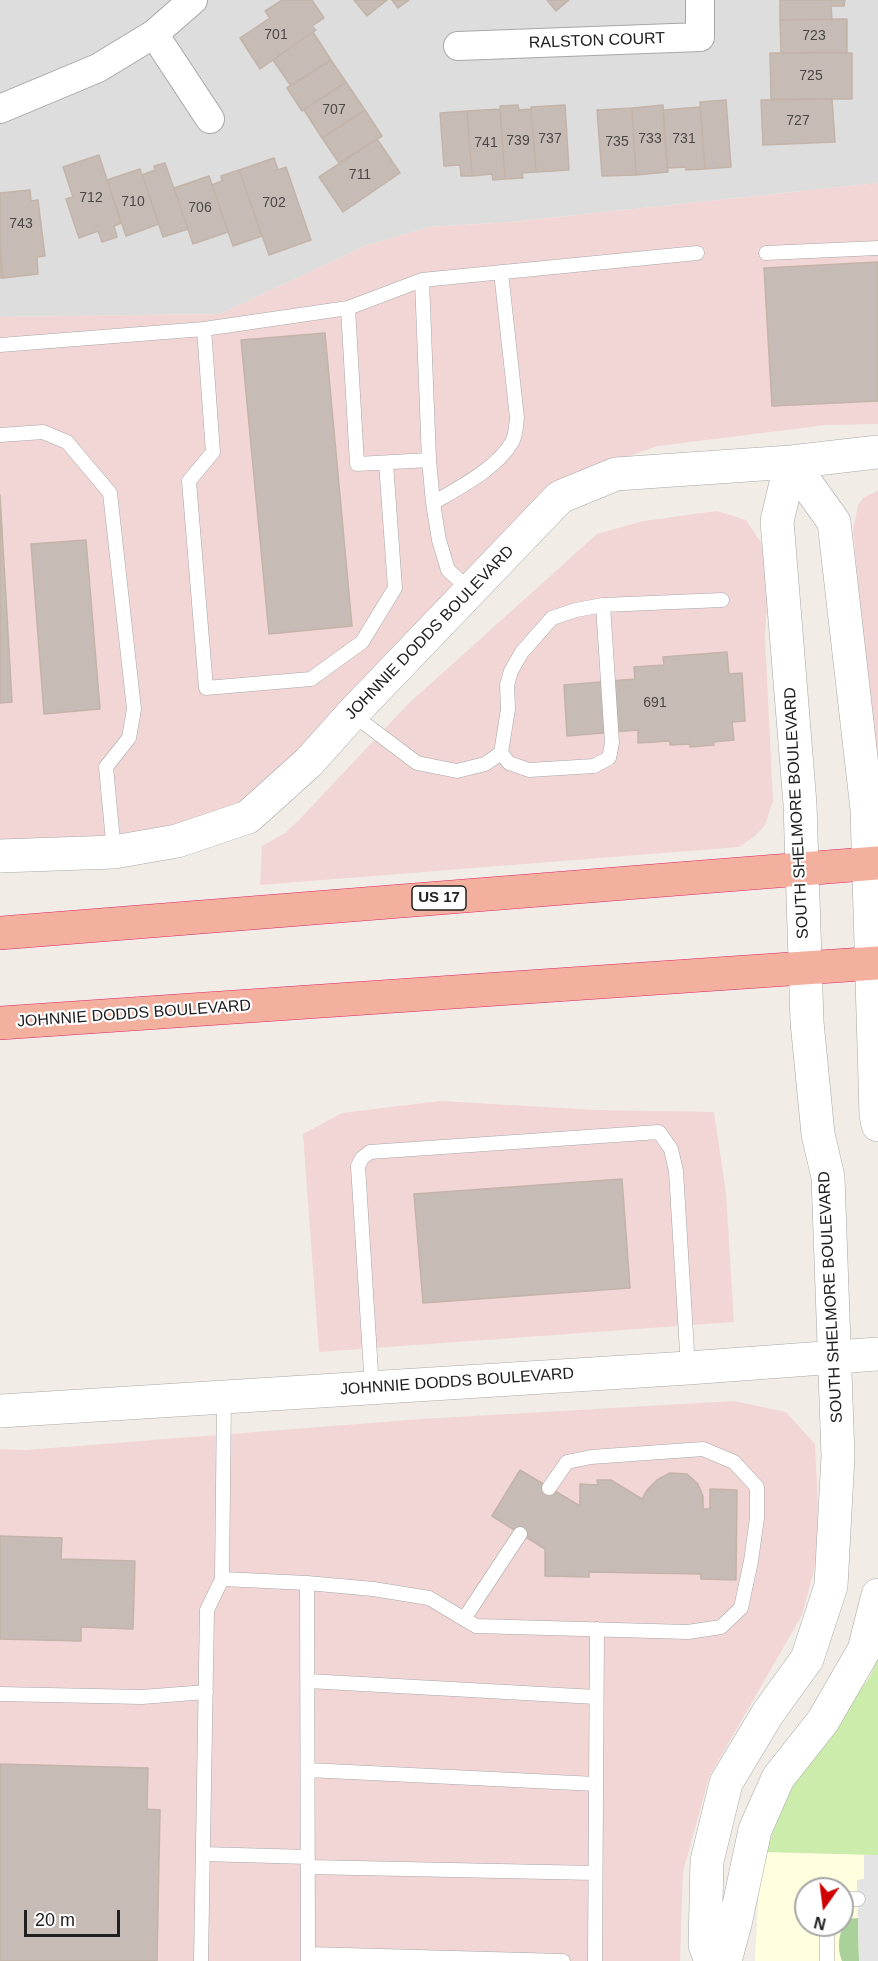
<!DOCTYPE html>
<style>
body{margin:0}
#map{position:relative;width:878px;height:1961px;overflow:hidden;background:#f1ede6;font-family:Arial,sans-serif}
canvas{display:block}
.north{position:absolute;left:794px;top:1877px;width:60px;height:60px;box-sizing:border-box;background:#fff;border:2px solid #a6a6a6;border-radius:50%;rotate:194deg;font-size:16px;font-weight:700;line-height:24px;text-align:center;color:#202020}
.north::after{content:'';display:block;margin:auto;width:21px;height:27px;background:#cf0002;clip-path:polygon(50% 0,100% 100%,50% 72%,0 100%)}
.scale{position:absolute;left:24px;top:1910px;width:96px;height:27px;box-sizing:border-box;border:3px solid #202020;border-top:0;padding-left:8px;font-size:18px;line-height:21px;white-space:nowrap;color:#202020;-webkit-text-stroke:4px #fff;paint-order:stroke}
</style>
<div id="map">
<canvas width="878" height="1961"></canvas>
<div class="north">N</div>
<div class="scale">20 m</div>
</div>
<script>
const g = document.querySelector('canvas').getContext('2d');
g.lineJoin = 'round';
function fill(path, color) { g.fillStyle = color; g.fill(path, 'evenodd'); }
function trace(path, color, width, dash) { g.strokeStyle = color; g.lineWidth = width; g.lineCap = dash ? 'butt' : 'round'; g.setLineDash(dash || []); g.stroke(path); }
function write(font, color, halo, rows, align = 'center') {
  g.font = font + ' Arial,sans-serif'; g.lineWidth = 4.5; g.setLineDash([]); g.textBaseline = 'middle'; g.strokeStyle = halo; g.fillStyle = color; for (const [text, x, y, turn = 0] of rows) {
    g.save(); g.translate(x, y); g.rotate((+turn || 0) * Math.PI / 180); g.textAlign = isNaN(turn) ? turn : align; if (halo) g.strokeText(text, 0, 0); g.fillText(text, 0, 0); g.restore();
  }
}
const residential = new Path2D(`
 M 0,0 L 878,0 L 878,183 L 512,222 L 430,227 L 365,246 L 220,314 L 0,317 Z`);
const commercial = new Path2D(`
 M 878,183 L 878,424 L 826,425 L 658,446 L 584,472 L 268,786 L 209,823 L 151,836 L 0,846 L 0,317 L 220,314 L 365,246 L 430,227 L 512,222 Z
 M 878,491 L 878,772 L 873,740 L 853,530 L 858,505 L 864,497 Z
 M 717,511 L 746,520 L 766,550 L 768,589 L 765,637 L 773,801 L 765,825 L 755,836 L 739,847 L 260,885 L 262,846 L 285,833 L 299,820 L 407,705 L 597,534 L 643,521 Z
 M 440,1101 L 598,1110 L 714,1112 L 726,1193 L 734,1322 L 319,1352 L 303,1134 L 342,1113 Z
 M 734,1401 L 786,1412 L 815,1444 L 820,1548 L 802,1615 L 709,1777 L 683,1872 L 680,1961 L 0,1961 L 0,1449 L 26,1450 L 421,1419 Z`);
const education = new Path2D(`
 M 766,1852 L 878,1855 L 878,1961 L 755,1961 L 759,1885 ZM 806,1889 L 842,1889 L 842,1925 L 806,1925 Z`);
const grass = new Path2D(`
 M 878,1657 L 878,1855 L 766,1852 L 786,1794 L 810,1756 L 870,1677 Z`);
const forest = new Path2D(`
 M 858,1918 L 859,1961 L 842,1961 C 836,1947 839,1930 848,1919 Z`);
const parking = new Path2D(`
 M 864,1855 L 878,1855 L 878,1961 L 859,1961 L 857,1880 L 864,1879 Z`);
const building = new Path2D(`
 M 282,0 L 312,0 L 324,18 L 312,26 L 316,30 L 260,69 L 240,38 L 270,18 L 265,11 Z
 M 354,0 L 387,0 L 367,16 Z
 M 392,0 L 409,0 L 398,8 Z
 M 547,0 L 569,0 L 556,11 Z
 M 780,0 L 845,0 L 844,6 L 831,6 L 832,19 L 780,20 Z
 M 847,19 L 847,52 L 781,53 L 780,20 Z
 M 313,32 L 331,60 L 291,86 L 273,60 Z
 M 770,53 L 852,53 L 852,99 L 771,99 Z
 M 331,60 L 346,82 L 302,111 L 287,88 Z
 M 346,82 L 365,110 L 322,138 L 304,110 Z
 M 832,99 L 835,142 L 763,145 L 761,100 Z
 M 726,100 L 731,167 L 705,169 L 700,102 Z
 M 518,105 L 519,110 L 531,109 L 536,172 L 522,173 L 523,178 L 505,179 L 500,106 Z
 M 565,105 L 569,170 L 536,172 L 531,107 Z
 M 663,105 L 668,172 L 636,175 L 632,108 Z
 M 700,107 L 705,169 L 686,170 L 686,167 L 667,168 L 663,110 Z
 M 632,108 L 636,175 L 602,176 L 597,110 Z
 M 500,109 L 505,179 L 493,180 L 492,174 L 472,176 L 467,111 Z
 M 365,110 L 382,136 L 339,163 L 322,138 Z
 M 467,111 L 472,176 L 461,176 L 460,165 L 444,166 L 440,113 Z
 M 377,139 L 400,173 L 343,212 L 319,177 Z
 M 99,155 L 121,223 L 114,226 L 117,237 L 102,242 L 98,231 L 79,238 L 66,199 L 73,197 L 63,167 Z
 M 274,158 L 278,170 L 286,167 L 311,240 L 269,255 L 239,170 Z
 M 165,163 L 188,229 L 163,237 L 142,175 L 155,170 L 154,166 Z
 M 140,169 L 159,224 L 126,236 L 107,180 Z
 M 239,170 L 262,236 L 233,246 L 212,185 L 222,181 L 221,176 Z
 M 209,176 L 228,232 L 193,244 L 174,188 Z
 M 30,190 L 31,201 L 38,200 L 45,256 L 37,257 L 38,274 L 3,278 L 0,247 L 0,193 Z
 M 0,247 L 3,278 L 0,278 Z
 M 878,262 L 878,401 L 772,406 L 764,268 Z
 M 325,333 L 352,626 L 269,634 L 241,340 Z
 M 0,495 L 12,702 L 0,703 Z
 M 86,540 L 100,709 L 44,714 L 31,544 Z
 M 727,652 L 729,674 L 742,673 L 745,721 L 732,722 L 734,740 L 713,742 L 714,745 L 690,747 L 690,744 L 670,745 L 670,741 L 638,743 L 638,730 L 567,736 L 564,685 L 635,679 L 634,667 L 664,665 L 663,657 Z
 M 622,1179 L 630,1288 L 423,1303 L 414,1194 Z
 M 520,1470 L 580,1506 L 580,1484 L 598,1485 L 597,1480 L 611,1480 L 642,1499 L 647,1490 L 657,1480 L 670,1473 L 687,1474 L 698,1484 L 703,1496 L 703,1509 L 710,1509 L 710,1489 L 737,1490 L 736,1580 L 701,1579 L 701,1574 L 589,1572 L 589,1577 L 545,1576 L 545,1549 L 492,1516 Z
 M 0,1536 L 62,1538 L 61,1559 L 135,1561 L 133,1629 L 81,1627 L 81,1641 L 0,1639 Z
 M 0,1764 L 148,1768 L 147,1809 L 160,1810 L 157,1961 L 0,1961 Z`);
const service = new Path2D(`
 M 766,253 L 878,248
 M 422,280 L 429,460 L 433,503 L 439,540 L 448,570 L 471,591
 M 348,308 L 357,464 L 429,460
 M 0,345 L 204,329
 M 0,435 L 43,432 L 67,442 L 110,493 L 134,709 L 129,738 L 106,767 L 114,852
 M 386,463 L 395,588 L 362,642 L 311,679 L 206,688 L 189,481 L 213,452 L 204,329 L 348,308 L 422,280 L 697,253
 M 433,503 C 458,488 498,468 512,442 C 516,435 516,426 517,418 L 501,272
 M 352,714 L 417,763 L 457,771 L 485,764 L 501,753 L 508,709 L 507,685 L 511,671 L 522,652 L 552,618 L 576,610 L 603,605 L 722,600
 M 501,753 L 509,763 L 529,770 L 594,766 L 609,758 L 612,743 L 603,605
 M 372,1388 L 358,1166 L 362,1158 L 370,1152 L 659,1132 L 671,1149 L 676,1171 L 688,1368
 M 224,1397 L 222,1579 L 307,1583 L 373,1589 L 429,1598 L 476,1626 L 688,1632 L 721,1627 L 741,1608 L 751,1561 L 757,1518 L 757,1487 L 734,1462 L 703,1449 L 591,1457 L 567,1462 L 549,1488
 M 307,1583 L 308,1961
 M 464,1619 L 520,1534
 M 308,1681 L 596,1697
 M 0,1694 L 142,1697 L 206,1692
 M 308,1770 L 596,1784
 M 203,1854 L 308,1857
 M 308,1867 L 595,1873
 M 842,1899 L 858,1899
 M 308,1954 L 563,1961
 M 201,1961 L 207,1610 L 222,1579
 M 595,1961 L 597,1629
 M 827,1961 L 827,1925`);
const minor = new Path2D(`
 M 154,34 L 210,119
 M 458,46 L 700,37 L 700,0
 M 0,109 L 98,68 L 154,34 L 193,0`);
const tertiary = new Path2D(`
 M 791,462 L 834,522 L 867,809 L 876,1115 L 878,1125
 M 0,856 L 114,852 L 177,841 L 248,817 L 309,762 L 352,714 L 560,497 L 616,474 L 791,462 L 878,452
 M 0,1411 L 688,1368 L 878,1354
 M 711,1961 L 705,1945 L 707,1861 L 726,1783 L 768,1713 L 807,1659 L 831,1586 L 838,1456 L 828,1177 L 818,1134 L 807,1022 L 800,804 L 777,521 L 791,462
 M 725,1961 L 735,1924 L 755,1830 L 778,1778 L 823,1721 L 864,1650 L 878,1595`);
const trunk = new Path2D(`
 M 0,933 L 878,863
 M 0,1023 L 878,963`);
const numberNames = [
 ["701",276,35],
 ["723",814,36],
 ["725",811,76],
 ["707",334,110],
 ["727",798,121],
 ["737",550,139],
 ["733",650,139],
 ["731",684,139],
 ["739",518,141],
 ["735",617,142],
 ["741",486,143],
 ["711",360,175],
 ["712",91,198],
 ["710",133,202],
 ["702",274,203],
 ["706",200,208],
 ["743",21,224],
 ["691",655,703]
];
const shields = [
 [439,898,54]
];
const shieldNames = [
 ["US 17",439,898]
];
const streetNames = [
 ["RALSTON COURT",597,41,-2],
 ["JOHNNIE DODDS BOULEVARD",430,633,-46],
 ["SOUTH SHELMORE BOULEVARD",797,813,-93],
 ["JOHNNIE DODDS BOULEVARD",134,1014,-4],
 ["SOUTH SHELMORE BOULEVARD",831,1297,-93],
 ["JOHNNIE DODDS BOULEVARD",457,1382,-4]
];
fill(residential, '#dedddd');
fill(commercial, '#f2d6d5');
fill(education, '#ffffe0');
fill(grass, '#cbecab');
fill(forest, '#aad199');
fill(parking, '#e4e4e4');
fill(building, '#c6bcb5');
trace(building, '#c3b3a8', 1.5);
trace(service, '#a7a7a7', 15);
trace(minor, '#a7a7a7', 30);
trace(tertiary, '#a7a7a7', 34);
trace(trunk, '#e02164', 34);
trace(service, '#fff', 14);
trace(minor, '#fff', 28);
trace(tertiary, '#fff', 33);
trace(trunk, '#f4b09e', 33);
write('14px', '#4a4745', null, numberNames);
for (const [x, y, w] of shields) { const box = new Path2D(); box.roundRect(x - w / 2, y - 12, w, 24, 4.5); g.fillStyle = '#fff'; g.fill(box); trace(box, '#202020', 1.5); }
write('bold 15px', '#202020', null, shieldNames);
write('16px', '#202020', '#fff', streetNames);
</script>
